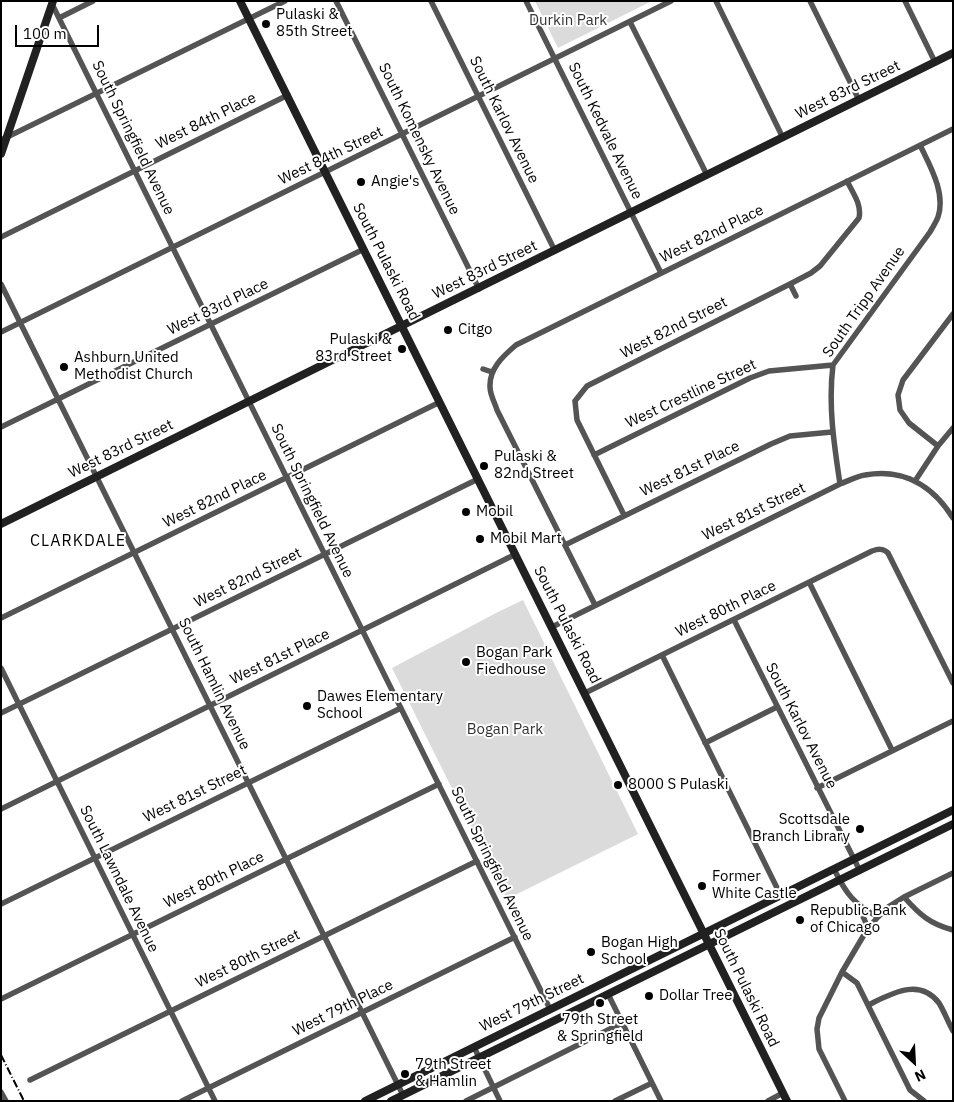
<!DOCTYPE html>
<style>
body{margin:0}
#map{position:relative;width:954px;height:1102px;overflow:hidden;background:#fff;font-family:"IBM Plex Sans",sans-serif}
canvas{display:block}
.frame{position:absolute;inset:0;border:2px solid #000;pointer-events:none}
.north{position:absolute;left:889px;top:1037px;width:50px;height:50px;-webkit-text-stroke:4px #fff;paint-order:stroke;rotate:155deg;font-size:14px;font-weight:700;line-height:20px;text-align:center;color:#000}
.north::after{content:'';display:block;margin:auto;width:18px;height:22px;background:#000;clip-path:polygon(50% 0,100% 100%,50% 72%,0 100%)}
.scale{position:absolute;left:15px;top:25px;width:84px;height:22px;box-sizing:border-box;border:2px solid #000;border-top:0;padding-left:6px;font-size:15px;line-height:18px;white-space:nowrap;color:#000;-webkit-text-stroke:4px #fff;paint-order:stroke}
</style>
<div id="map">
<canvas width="954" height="1102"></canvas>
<div class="frame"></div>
<div class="north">N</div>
<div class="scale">100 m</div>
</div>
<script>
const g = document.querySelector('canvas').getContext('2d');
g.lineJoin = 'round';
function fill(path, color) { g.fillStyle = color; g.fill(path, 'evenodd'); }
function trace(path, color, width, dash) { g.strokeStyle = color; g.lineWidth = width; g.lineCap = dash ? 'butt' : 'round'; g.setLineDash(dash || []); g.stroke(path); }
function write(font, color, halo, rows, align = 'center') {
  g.font = font + ' "IBM Plex Sans",sans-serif'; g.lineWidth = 4; g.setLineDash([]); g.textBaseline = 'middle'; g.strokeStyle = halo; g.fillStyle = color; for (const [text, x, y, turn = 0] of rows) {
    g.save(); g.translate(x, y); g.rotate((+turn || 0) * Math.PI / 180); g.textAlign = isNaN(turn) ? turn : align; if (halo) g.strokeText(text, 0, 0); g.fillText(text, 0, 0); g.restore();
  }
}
const green = new Path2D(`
 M 535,1 L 652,1 L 558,48 Z
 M 523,600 L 638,834 L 507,899 L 392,668 L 498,612 Z`);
const street = new Path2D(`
 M 336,1 L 479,289
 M 431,1 L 555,251
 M 526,1 L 661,273
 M 716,1 L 783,138
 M 810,1 L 859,100
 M 905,1 L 935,62
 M 52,4 L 550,1009
 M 59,18 L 93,1
 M 630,22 L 707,175
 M 1,140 L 285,1
 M 1,237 L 288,95
 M 1,284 L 403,1095
 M 790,284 L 796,296
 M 1,332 L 671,1
 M 483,369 L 492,372
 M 575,401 L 587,386 L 790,284 L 811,273 L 820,266 L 859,218 C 862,205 853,193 847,181
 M 575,401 L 577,420 L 624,515
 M 1,427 L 364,249
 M 938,446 L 909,423 L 900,410 L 898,395 L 903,380 L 953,314
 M 594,455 L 750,378 L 769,371 L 833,365
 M 915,481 L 938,446 L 953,428
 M 840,484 C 834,444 828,405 833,365 L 930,232 C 933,227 936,222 938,217 C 946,193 930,166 920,145
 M 565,545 L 771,444 L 790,436 L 832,432
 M 809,582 L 892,750
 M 595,605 L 497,410 C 495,403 490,395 490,387 C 489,369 503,356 516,345 L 953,129
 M 1,618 L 440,402
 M 734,620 L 860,871
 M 552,627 L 840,484 C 848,481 857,476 865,475 C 904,468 933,486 953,518
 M 662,655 L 781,896
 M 1,668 L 215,1101
 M 585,693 L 872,551 C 878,549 883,548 888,553 L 953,683
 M 1,713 L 478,479
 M 705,743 L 777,707
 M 817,788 L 953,721
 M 1,809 L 516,554
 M 834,869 C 846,894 854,904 878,917
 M 904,897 C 920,915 930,924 953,930
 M 1,904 L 401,708
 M 858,905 L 868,928
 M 842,972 L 857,983 L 910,1090 L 924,1101
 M 608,994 L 661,1101
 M 1,999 L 439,784
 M 868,1005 C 891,994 919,977 939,1003 C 944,1011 948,1022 953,1031
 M 474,1047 L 500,1101
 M 30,1080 L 477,861
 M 1,1092 L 6,1101
 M 182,1101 L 515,937
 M 466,1101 L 622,1023
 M 615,1101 L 652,1083
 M 768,1101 L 783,1093
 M 845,1101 L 819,1049 L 817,1029 L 819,1018 L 842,972 L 868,928 L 878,917 L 888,907 L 904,897 L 953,873`);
const secondary = new Path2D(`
 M 240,1 L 787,1101
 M 1,154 L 53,1
 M 1,524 L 953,53
 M 365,1101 L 953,810
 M 391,1101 L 953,824`);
const rail = new Path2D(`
 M 1,1055 L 24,1101`);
const markers = [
 [266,24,5,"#000"],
 [361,182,5,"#000"],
 [448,330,5,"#000"],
 [402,349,5,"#000"],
 [64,367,5,"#000"],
 [484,466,5,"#000"],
 [466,512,5,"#000"],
 [480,539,5,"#000"],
 [466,662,5,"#000"],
 [307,706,5,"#000"],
 [618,785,5,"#000"],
 [860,829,5,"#000"],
 [702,886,5,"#000"],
 [800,920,5,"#000"],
 [591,952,5,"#000"],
 [649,996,5,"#000"],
 [600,1003,5,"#000"],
 [405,1074,5,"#000"]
];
const poiNames = [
 ["Pulaski &",276,15],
 ["85th Street",276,32],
 ["Angie's",371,182],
 ["Citgo",458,330],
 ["Pulaski &",392,340,"right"],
 ["83rd Street",392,357,"right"],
 ["Ashburn United",74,358],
 ["Methodist Church",74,375],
 ["Pulaski &",494,457],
 ["82nd Street",494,474],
 ["Mobil",476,512],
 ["Mobil Mart",490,539],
 ["Bogan Park",476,653],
 ["Fiedhouse",476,670],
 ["Dawes Elementary",317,697],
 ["School",317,714],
 ["8000 S Pulaski",628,785],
 ["Scottsdale",850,820,"right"],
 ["Branch Library",850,837,"right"],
 ["Former",712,877],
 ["White Castle",712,894],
 ["Republic Bank",810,911],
 ["of Chicago",810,928],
 ["Bogan High",601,943],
 ["School",601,960],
 ["Dollar Tree",659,996],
 ["79th Street",600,1020,"center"],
 ["& Springfield",600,1037,"center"],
 ["79th Street",415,1065],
 ["& Hamlin",415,1082]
];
const parkNames = [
 ["Durkin Park",568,21],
 ["Bogan Park",505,730]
];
const streetNames = [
 ["West 83rd Street",848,90,-26],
 ["South Karlov Avenue",504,120,64],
 ["West 84th Place",206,121,-26],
 ["South Kedvale Avenue",605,131,64],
 ["South Springfield Avenue",133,138,64],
 ["South Komensky Avenue",419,139,64],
 ["West 84th Street",331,156,-26],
 ["West 82nd Place",712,234,-26],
 ["South Pulaski Road",386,262,63],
 ["West 83rd Street",485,270,-26],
 ["South Tripp Avenue",864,302,-55],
 ["West 83rd Place",218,307,-26],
 ["West 82nd Street",674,328,-27],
 ["West Crestline Street",691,394,-25],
 ["West 83rd Street",121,449,-26],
 ["West 81st Place",690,469,-26],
 ["West 82nd Place",215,499,-26],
 ["South Springfield Avenue",312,501,64],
 ["West 81st Street",754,512,-26],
 ["West 82nd Street",248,578,-26],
 ["West 80th Place",726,609,-26],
 ["South Pulaski Road",567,625,63],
 ["West 81st Place",280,657,-26],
 ["South Hamlin Avenue",214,684,64],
 ["South Karlov Avenue",801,726,63],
 ["West 81st Street",195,794,-26],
 ["South Springfield Avenue",492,864,64],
 ["South Lawndale Avenue",119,879,64],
 ["West 80th Place",214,880,-26],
 ["West 80th Street",248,959,-26],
 ["South Pulaski Road",746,988,64],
 ["West 79th Street",532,1003,-26],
 ["West 79th Place",343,1008,-26]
];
const neighbourhoodNames = [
 ["CLARKDALE",78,541]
];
fill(green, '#dbdbdb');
trace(street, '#545454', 5.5);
trace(secondary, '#212121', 8);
trace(rail, '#000', 2, [8, 2.5, 1, 2.5]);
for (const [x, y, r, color] of markers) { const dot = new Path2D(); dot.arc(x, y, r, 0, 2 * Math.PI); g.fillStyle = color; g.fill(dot); trace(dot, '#fff', 2); }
write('15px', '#000', '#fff', poiNames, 'left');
write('15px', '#323232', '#fff', parkNames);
write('15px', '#000', '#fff', streetNames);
g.letterSpacing = '1px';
write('16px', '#000', '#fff', neighbourhoodNames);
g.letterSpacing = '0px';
</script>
